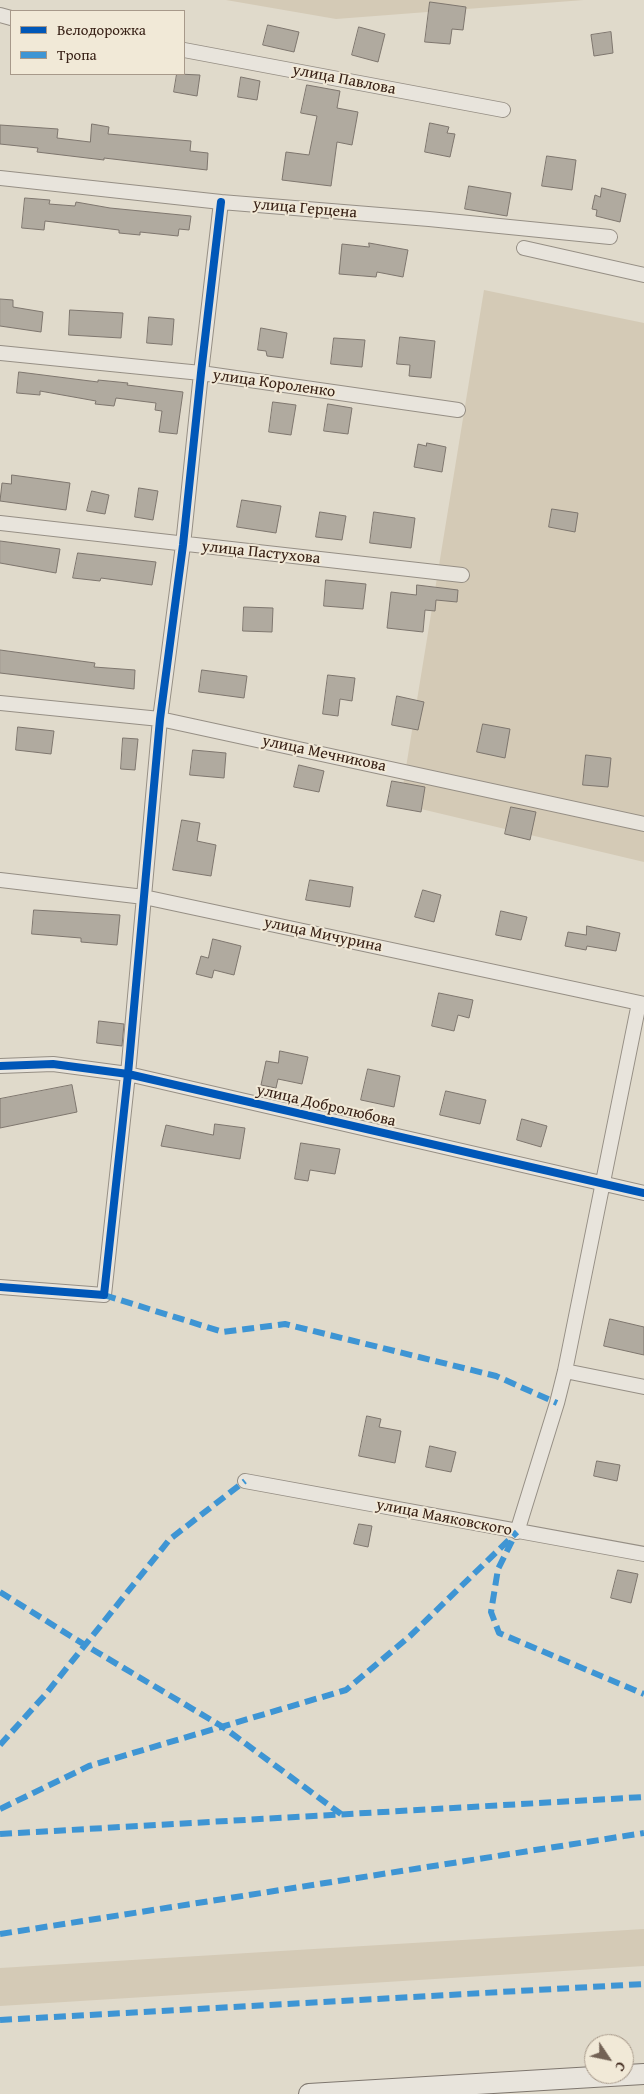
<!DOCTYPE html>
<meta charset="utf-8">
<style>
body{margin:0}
#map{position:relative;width:644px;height:2094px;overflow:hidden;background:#e0dacb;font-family:"Gentium Book Plus",serif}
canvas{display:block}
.legend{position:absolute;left:10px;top:10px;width:175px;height:65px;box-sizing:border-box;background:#f1e9d7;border:1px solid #a7998a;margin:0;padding:6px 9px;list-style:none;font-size:15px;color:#382116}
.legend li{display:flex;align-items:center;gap:10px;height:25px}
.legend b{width:25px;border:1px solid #a7998a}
.north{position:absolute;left:584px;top:2034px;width:50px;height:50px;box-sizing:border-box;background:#f1e9d7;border:1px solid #a7998a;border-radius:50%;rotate:124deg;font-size:14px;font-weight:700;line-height:20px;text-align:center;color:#382116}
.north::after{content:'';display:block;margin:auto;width:18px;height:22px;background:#736255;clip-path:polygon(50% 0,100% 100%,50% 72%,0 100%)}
</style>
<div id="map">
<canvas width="644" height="2094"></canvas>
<ul class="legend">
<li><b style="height:6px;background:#0057b8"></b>Велодорожка</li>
<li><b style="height:6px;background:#3e95d4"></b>Тропа</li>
</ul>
<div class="north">С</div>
</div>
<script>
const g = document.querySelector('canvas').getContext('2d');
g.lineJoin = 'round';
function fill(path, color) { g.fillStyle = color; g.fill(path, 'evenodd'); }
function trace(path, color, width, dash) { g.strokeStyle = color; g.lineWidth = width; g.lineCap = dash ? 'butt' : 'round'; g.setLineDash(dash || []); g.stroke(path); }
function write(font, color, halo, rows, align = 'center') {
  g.font = font + ' "Gentium Book Plus",serif'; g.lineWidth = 4; g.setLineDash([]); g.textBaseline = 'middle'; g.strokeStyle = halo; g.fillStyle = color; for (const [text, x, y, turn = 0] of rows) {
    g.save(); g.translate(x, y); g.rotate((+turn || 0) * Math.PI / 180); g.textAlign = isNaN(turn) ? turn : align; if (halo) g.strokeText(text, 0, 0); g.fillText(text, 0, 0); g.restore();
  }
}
const green = new Path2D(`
 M 226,0 L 584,0 L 336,19 Z
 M 484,290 L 644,323 L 644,862 L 400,804 Z
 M 644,1929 L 644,1966 L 0,2006 L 0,1968 Z`);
const building = new Path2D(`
 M 430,2 L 466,7 L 463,30 L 452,29 L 450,44 L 425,42 Z
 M 268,25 L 299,32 L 294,52 L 263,45 Z
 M 359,27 L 385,34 L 378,62 L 352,55 Z
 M 611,32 L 613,53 L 594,56 L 591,35 Z
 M 177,74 L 200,75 L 197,96 L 174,92 Z
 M 241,77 L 260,81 L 257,100 L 238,97 Z
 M 307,85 L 340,91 L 337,108 L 358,112 L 352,145 L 337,142 L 331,186 L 282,180 L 286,152 L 309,155 L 317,116 L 301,113 Z
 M 430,123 L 449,127 L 447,133 L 455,134 L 450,157 L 425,152 Z
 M 92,124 L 109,127 L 108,134 L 191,141 L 190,151 L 208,153 L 207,170 L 104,158 L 104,160 L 37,152 L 38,148 L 0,144 L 0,125 L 58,129 L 57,138 L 90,142 Z
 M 547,156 L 576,160 L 572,190 L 542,186 Z
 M 469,186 L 511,193 L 507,216 L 465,209 Z
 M 602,188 L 626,194 L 620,222 L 596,216 L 597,210 L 592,209 L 595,195 L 600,197 Z
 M 25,198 L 50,200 L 49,204 L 75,206 L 76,202 L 110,208 L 191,216 L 189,230 L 179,229 L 178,236 L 140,232 L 140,235 L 119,233 L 119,230 L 45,221 L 44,230 L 22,228 Z
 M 369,243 L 408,250 L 403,277 L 377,272 L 376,277 L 339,274 L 342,244 L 369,247 Z
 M 0,299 L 13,300 L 13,307 L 43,312 L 41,332 L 0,326 Z
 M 70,310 L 123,313 L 121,338 L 69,335 Z
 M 149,317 L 174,319 L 172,345 L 147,343 Z
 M 261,328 L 287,333 L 283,358 L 267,356 L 266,351 L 258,350 Z
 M 400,337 L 435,341 L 431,378 L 409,376 L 410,365 L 397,364 Z
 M 334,338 L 365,340 L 362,367 L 331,364 Z
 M 19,372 L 98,382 L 98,380 L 128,383 L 127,385 L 183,392 L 177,434 L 159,432 L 162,411 L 155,410 L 156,403 L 116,398 L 114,406 L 95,404 L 96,401 L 40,391 L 40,395 L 17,393 Z
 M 273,402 L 296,405 L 291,435 L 269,432 Z
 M 328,404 L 352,408 L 348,434 L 324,431 Z
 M 427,443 L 446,447 L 442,472 L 414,467 L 418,444 L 426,446 Z
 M 12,475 L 70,483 L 66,510 L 0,501 L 2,483 L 11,484 Z
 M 139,488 L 158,491 L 153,520 L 135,517 Z
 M 92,491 L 109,495 L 105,514 L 87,511 Z
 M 242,500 L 281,506 L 276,533 L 237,527 Z
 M 552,509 L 578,513 L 575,532 L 549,527 Z
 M 320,512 L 346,516 L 342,540 L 316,537 Z
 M 374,512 L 415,518 L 411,548 L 370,543 Z
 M 0,541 L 60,549 L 56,573 L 0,563 Z
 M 78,553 L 156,562 L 152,585 L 101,578 L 100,581 L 73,578 Z
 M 326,580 L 366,584 L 363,609 L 324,606 Z
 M 417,585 L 458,590 L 457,602 L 436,600 L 435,611 L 425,610 L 423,632 L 387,628 L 391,592 L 416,595 Z
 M 244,607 L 273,608 L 272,632 L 243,631 Z
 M 0,650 L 95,663 L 94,667 L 135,670 L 134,689 L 0,673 Z
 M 202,670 L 247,676 L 244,698 L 199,692 Z
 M 328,675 L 355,678 L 352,701 L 340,699 L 338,716 L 323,714 Z
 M 397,696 L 424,702 L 418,730 L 392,725 Z
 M 483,724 L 510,729 L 505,758 L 477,752 Z
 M 18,727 L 54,731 L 51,754 L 16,750 Z
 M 123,738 L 138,739 L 135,770 L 121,769 Z
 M 193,750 L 226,753 L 224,778 L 190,775 Z
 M 586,755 L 611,758 L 608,787 L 583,785 Z
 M 299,765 L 324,771 L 319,792 L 294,787 Z
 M 392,781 L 425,787 L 421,812 L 387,806 Z
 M 511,807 L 536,812 L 530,840 L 505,834 Z
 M 182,820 L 200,823 L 197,841 L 216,845 L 211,876 L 173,870 Z
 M 310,880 L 353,887 L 350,907 L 306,900 Z
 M 423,890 L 441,895 L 434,922 L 415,917 Z
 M 34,910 L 120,915 L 117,945 L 81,942 L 81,938 L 32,934 Z
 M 501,911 L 527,917 L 521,940 L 496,935 Z
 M 587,926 L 620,933 L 616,951 L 587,946 L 586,950 L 565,946 L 568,932 L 586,935 Z
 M 213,939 L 241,946 L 234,975 L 214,970 L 212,978 L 196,974 L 201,956 L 208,958 Z
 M 439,993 L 473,1000 L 469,1018 L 458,1015 L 454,1031 L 432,1026 Z
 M 99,1021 L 124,1024 L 122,1046 L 97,1043 Z
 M 280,1051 L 308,1057 L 302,1084 L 278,1079 L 276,1088 L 261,1085 L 266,1061 L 278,1063 Z
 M 368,1069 L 400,1076 L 394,1107 L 361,1100 Z
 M 72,1085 L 77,1112 L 0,1128 L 0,1099 Z
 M 446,1091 L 486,1100 L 480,1124 L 440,1115 Z
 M 522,1119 L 547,1126 L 541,1147 L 517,1140 Z
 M 215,1124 L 245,1128 L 240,1159 L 161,1146 L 166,1125 L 213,1135 Z
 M 301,1143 L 340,1149 L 335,1174 L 310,1170 L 308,1181 L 295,1179 Z
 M 610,1319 L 644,1327 L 644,1355 L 604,1346 Z
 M 367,1416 L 381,1419 L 379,1427 L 401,1431 L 395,1463 L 359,1456 Z
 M 430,1446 L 456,1452 L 451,1472 L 426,1467 Z
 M 597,1461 L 620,1465 L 617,1481 L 594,1476 Z
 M 359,1524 L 372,1526 L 368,1547 L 354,1544 Z
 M 618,1570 L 638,1574 L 631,1603 L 611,1598 Z`);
const street = new Path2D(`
 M 0,15 L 11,18
 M 184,50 L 503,110
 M 0,178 L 221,202 L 429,219 L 610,237
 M 524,248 L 644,275
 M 0,353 L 201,373 L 458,410
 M 0,523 L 462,575
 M 0,703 L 160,719 L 644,824
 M 0,880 L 144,897 L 644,1004
 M 0,1066 L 53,1064 L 128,1074 L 644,1193
 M 0,1287 L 104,1295 L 128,1074 L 160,719 L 183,545 L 201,373 L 221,202
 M 565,1371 L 644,1387
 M 245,1481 L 644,1554
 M 517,1532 L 557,1403 L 565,1371 L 639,1003`);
const secondary = new Path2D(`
 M 309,2094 L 644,2074`);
const quiet = new Path2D(`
 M 104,1295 L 223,1332 L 285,1324 L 496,1376 L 557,1403
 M 512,1541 L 498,1569 L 491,1612 L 499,1633 L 644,1694
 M 0,1592 L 85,1645 L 223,1727 L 341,1814
 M 0,1745 L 45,1695 L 170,1539 L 245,1481
 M 0,1809 L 89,1766 L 346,1690 L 410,1636 L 517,1532
 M 0,1834 L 644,1797
 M 0,1934 L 644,1833
 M 0,2020 L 644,1984`);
const cycleway = new Path2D(`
 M 0,1066 L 53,1064 L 128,1074 L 644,1193
 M 0,1287 L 104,1295 L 128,1074 L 160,719 L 183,545 L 201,373 L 221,202`);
const streetNames = [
 ["улица Павлова",344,80,11],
 ["улица Герцена",305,209,5],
 ["улица Короленко",274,384,8],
 ["улица Пастухова",261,553,6],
 ["улица Мечникова",324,754,12],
 ["улица Мичурина",323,935,12],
 ["улица Добролюбова",326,1106,13],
 ["улица Маяковского",444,1518,11]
];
fill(green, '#d4cab6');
fill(building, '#b0aa9f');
trace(building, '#7e766e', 1);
trace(street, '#968f85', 16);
trace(secondary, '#7e766e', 22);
trace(street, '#e8e4dc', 14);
trace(secondary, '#e8e4dc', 20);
trace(quiet, '#3e95d4', 6, [12, 6]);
trace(cycleway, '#0057b8', 8);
write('16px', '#382116', '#f1e9d7', streetNames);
</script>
